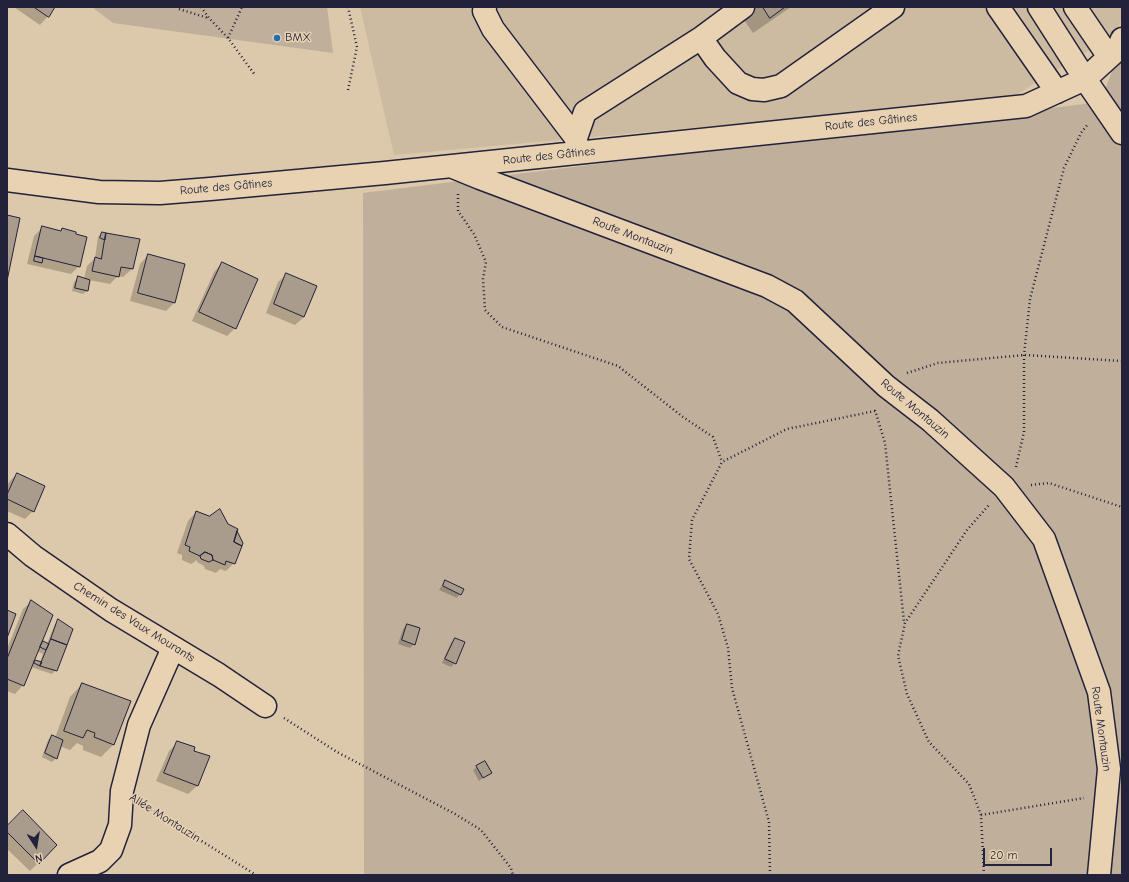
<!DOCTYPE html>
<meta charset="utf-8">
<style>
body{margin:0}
#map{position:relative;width:1129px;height:882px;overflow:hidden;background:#dcc8aa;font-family:"Comic Neue",sans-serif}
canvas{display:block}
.frame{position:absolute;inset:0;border:8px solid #22223b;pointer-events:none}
.north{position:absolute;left:16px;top:826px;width:40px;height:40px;-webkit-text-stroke:3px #e8d2b1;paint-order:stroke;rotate:168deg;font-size:11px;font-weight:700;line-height:16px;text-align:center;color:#22223b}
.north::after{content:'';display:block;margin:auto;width:14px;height:18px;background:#22223b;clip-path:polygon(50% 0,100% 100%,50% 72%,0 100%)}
.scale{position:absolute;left:983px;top:848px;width:69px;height:18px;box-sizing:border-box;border:2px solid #22223b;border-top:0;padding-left:5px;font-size:12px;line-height:14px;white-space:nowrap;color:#22223b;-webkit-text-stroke:3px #e8d2b1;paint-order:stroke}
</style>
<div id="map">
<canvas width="1129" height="882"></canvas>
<div class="frame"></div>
<div class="north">N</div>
<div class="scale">20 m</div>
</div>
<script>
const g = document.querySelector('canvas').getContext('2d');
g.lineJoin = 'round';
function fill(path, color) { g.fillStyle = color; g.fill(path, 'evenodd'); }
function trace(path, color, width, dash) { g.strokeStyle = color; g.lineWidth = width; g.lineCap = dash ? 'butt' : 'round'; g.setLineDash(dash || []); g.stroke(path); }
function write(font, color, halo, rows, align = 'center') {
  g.font = font + ' "Comic Neue",sans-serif'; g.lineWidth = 3; g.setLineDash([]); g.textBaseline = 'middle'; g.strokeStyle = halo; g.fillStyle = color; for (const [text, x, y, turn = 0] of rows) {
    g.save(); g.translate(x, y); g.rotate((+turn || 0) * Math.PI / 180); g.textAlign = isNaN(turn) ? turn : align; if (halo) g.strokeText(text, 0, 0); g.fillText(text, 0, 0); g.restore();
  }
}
const built = new Path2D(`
 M 360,7 L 1122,7 L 1122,18 L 1116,34 L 1009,99 L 394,155 Z`);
const green = new Path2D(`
 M 92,7 L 327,7 L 333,53 L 113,23 Z
 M 1122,46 L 1122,875 L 366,875 L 364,873 L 363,193 L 1100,102 Z`);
const shadow = new Path2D(`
 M 14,7 L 54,7 L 48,16 L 40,25 Z
 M 739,7 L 791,7 L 753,33 L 740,14 Z
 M 43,227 L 60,232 L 62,229 L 79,266 L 71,274 L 27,264 L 34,236 Z
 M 102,233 L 139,240 L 132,269 L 123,277 L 118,276 L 110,284 L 89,280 L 87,291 L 83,294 L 72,291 L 74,282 L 78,278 L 84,279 L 87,266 L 95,258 L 98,237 Z
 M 148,255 L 184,265 L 174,303 L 166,311 L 130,301 L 140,264 Z
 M 222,263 L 235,328 L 227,336 L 192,321 L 214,272 Z
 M 287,274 L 304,317 L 295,325 L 266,313 L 278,282 Z
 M 17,474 L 33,511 L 25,519 L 7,511 L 7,486 L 9,482 Z
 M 196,512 L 227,525 L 236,531 L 234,563 L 226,571 L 220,569 L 216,573 L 205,569 L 204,566 L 197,562 L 197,560 L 191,564 L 182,560 L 182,555 L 177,553 L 188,521 Z
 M 446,581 L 460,594 L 457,598 L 439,590 L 442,585 Z
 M 32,601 L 39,646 L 43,642 L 47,644 L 55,624 L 58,621 L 56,670 L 52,674 L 31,667 L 23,685 L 15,694 L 7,691 L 7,649 L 23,609 ZM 37,651 L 43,654 L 40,663 L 35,661 L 31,665 Z
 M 407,625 L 414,644 L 410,648 L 398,644 L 403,629 Z
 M 455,639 L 455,663 L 451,667 L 442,663 L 451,643 Z
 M 82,684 L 114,744 L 101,757 L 83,750 L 83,746 L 77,743 L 70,750 L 60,746 L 56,758 L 52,762 L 42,757 L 48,740 L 52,736 L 55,738 L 70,697 Z
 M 177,743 L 192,751 L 208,756 L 197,786 L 188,794 L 156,781 L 169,751 Z
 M 477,767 L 491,772 L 479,781 L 473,770 Z
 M 7,827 L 56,845 L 30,871 L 7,849 Z`);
const building = new Path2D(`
 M 34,7 L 55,7 L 49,17 Z
 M 763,7 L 785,7 L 770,18 Z
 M 7,215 L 20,218 L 7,281 Z
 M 42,226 L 61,231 L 62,228 L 76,232 L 76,234 L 87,237 L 80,267 L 35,256 Z
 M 102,232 L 106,233 L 105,240 L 100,238 Z
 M 106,233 L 140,239 L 133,269 L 121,267 L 119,277 L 92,271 L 95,257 L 101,259 Z
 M 148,254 L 185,264 L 175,303 L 138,293 Z
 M 35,256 L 43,258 L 42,263 L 34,261 Z
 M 222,262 L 258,279 L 236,329 L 199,312 Z
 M 286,273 L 317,286 L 304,317 L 274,304 Z
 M 78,276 L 90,280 L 88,291 L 75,288 Z
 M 17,473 L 45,486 L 34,512 L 7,499 L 7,495 Z
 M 220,509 L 228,524 L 238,529 L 234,542 L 242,546 L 235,564 L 226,561 L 225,565 L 213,560 L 212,555 L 205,552 L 200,556 L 189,551 L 190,547 L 185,545 L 196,511 L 209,516 Z
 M 237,531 L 243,543 L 242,546 L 234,542 Z
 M 205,552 L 212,555 L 213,560 L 209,562 L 201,559 L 200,556 Z
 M 445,580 L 464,589 L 461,595 L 443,586 Z
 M 31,600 L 53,615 L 24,686 L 7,679 L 7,659 Z
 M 7,610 L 16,614 L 7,638 Z
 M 58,619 L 73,629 L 67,645 L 51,639 Z
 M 407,624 L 420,628 L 415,645 L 402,640 Z
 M 455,638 L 465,642 L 456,664 L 445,659 Z
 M 51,639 L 67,645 L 57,671 L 40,666 Z
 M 43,641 L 49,644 L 46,650 L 40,647 Z
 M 35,660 L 42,662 L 40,666 L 34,663 Z
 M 82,683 L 131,701 L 114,745 L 94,737 L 95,733 L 87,730 L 83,738 L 64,731 Z
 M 52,735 L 63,740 L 57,759 L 45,753 Z
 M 177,741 L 195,747 L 194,751 L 210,756 L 198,786 L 164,773 Z
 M 485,761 L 492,773 L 483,778 L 476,766 Z
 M 23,810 L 57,845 L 39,864 L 7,832 L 7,826 Z`);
const path = new Path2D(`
 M 201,7 L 209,18 L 228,38 L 255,75
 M 179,9 L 208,18
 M 228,38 L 242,7
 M 348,90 L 357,47 L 348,7
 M 458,194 L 458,211 L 474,234 L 486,262 L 483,279 L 485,310 L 502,327 L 618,366 L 683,417 L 713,437 L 722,462
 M 907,373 L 938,363 L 1024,355 L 1122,361
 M 875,410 L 885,443 L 904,622
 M 1016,467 L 1024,432 L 1024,355 L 1030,299 L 1064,168 L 1081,133 L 1088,124
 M 1031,485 L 1049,483 L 1122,507
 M 284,718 L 337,752 L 455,814 L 481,830 L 511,868 L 513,875
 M 144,805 L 256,875
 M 981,815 L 1084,798
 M 770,875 L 769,822 L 732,688 L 728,648 L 718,614 L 689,559 L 692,520 L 722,462 L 787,429 L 875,411
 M 984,875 L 981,815 L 969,784 L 929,742 L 907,694 L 898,656 L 905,623 L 967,530 L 989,505`);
const minor = new Path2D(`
 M 485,7 L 484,11 L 493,29 L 576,138
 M 998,7 L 1057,92
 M 1039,7 L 1085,79 L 1122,133
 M 1075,7 L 1109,57
 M 701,38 L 715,58 L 738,83 L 752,89 L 764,90 L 781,86 L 893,7
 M 577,153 L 576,138 L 585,112 L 701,38 L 743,7
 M 453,167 L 480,178 L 767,286 L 795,301 L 886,386 L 930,420 L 1004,487 L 1044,539 L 1099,692 L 1109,769 L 1099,875
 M 7,180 L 99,192 L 160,193 L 210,189 L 385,173 L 1026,106 L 1085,79 L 1118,49 L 1122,39
 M 7,534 L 33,556 L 111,610 L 219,675 L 265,706
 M 69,875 L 100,861 L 111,850 L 120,825 L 122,791 L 139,725 L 173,648`);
const markers = [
 [277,38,4,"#1f6fb2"]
];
const poiNames = [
 ["BMX",285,38]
];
const streetNames = [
 ["Route des Gâtines",871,122,-6],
 ["Route des Gâtines",549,156,-6],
 ["Route des Gâtines",226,187,-5],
 ["Route Montauzin",633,236,21],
 ["Route Montauzin",915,409,40],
 ["Chemin des Vaux Mourants",134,622,32],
 ["Route Montauzin",1101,729,82],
 ["Allée Montauzin",165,818,32]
];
fill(built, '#cdbba1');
fill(green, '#c0af9a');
fill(shadow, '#0003');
fill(building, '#aa9c8c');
trace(building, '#22223b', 1);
trace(minor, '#22223b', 25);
trace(path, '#22223b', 2.5, [1, 3]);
trace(minor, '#e8d2b1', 22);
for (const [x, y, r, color] of markers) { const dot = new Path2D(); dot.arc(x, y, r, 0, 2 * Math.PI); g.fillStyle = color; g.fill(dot); trace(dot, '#e8d2b1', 1.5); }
write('12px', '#22223b', '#e8d2b1', poiNames, 'left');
write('12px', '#22223b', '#e8d2b1', streetNames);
</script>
